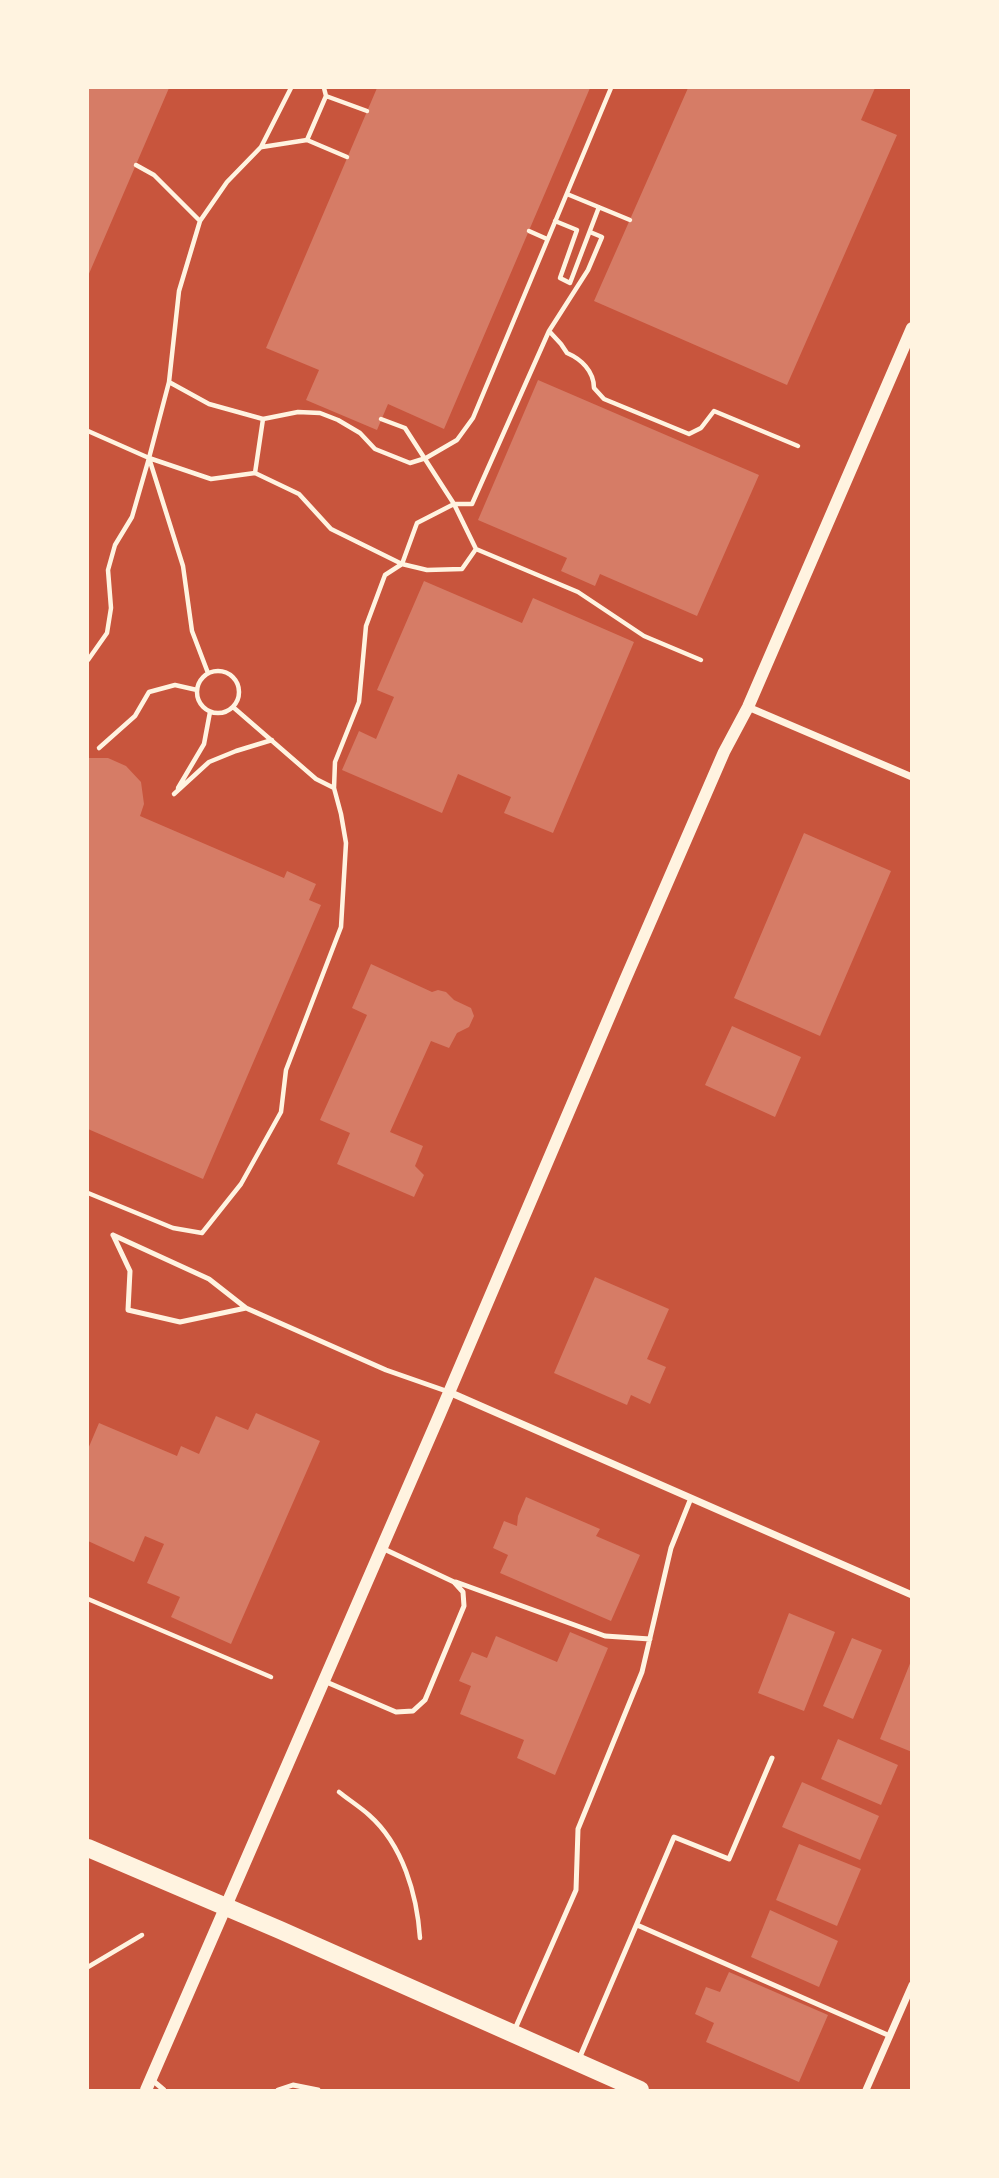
<!DOCTYPE html>
<style>
body{margin:0}
#map{position:relative;width:999px;height:2178px;overflow:hidden;background:#c8553d;font-family:"Asap Condensed",sans-serif}
canvas{display:block}
.frame{position:absolute;inset:0;border:89px solid #fff3e0;pointer-events:none}
</style>
<div id="map">
<canvas width="999" height="2178"></canvas>
<div class="frame"></div>
</div>
<script>
const g = document.querySelector('canvas').getContext('2d');
g.lineJoin = 'round';
function fill(path, color) { g.fillStyle = color; g.fill(path, 'evenodd'); }
function trace(path, color, width, dash) { g.strokeStyle = color; g.lineWidth = width; g.lineCap = dash ? 'butt' : 'round'; g.setLineDash(dash || []); g.stroke(path); }
const building = new Path2D(`
 M 88,88 L 169,88 L 88,276 Z
 M 377,88 L 590,88 L 444,429 L 388,404 L 377,430 L 306,400 L 319,370 L 266,348 Z
 M 688,88 L 875,88 L 861,120 L 897,135 L 787,385 L 594,301 Z
 M 538,380 L 759,475 L 697,616 L 600,574 L 595,586 L 561,571 L 567,558 L 478,520 Z
 M 424,581 L 522,623 L 533,598 L 634,642 L 553,833 L 504,813 L 511,797 L 458,774 L 442,813 L 342,770 L 359,731 L 376,739 L 394,697 L 377,690 Z
 M 88,758 L 108,758 L 126,766 L 141,782 L 144,804 L 140,816 L 284,878 L 287,871 L 316,884 L 309,900 L 321,905 L 203,1179 L 88,1129 Z
 M 804,833 L 891,871 L 820,1036 L 734,998 Z
 M 371,964 L 432,992 L 438,990 L 446,992 L 454,1000 L 471,1008 L 474,1016 L 469,1027 L 457,1033 L 449,1048 L 431,1041 L 390,1132 L 423,1146 L 415,1166 L 424,1175 L 414,1197 L 337,1164 L 350,1133 L 320,1120 L 367,1015 L 352,1008 Z
 M 732,1026 L 801,1057 L 775,1117 L 705,1085 Z
 M 595,1277 L 669,1309 L 647,1359 L 666,1367 L 650,1404 L 631,1395 L 627,1405 L 554,1373 Z
 M 256,1413 L 320,1441 L 231,1644 L 171,1617 L 180,1597 L 147,1583 L 164,1544 L 145,1536 L 134,1562 L 88,1541 L 88,1449 L 99,1423 L 177,1456 L 181,1446 L 199,1454 L 216,1416 L 248,1430 Z
 M 526,1497 L 600,1529 L 596,1536 L 640,1555 L 611,1621 L 500,1573 L 508,1555 L 493,1548 L 504,1521 L 517,1526 L 518,1516 Z
 M 789,1613 L 835,1632 L 804,1711 L 758,1693 Z
 M 570,1632 L 608,1648 L 555,1775 L 517,1758 L 524,1740 L 460,1714 L 471,1686 L 459,1681 L 472,1652 L 487,1658 L 496,1636 L 557,1662 Z
 M 852,1638 L 882,1650 L 853,1719 L 823,1706 Z
 M 911,1661 L 912,1661 L 912,1752 L 880,1739 Z
 M 838,1739 L 898,1765 L 881,1805 L 821,1779 Z
 M 802,1782 L 879,1816 L 860,1860 L 782,1827 Z
 M 799,1844 L 861,1869 L 837,1926 L 776,1900 Z
 M 770,1910 L 838,1941 L 819,1987 L 751,1957 Z
 M 729,1972 L 828,2015 L 799,2082 L 706,2042 L 714,2023 L 695,2014 L 706,1987 L 720,1992 Z`);
const path = new Path2D(`
 M 326,96 L 367,111
 M 307,140 L 347,157
 M 262,147 L 307,140 L 326,96 L 324,88
 M 136,165 L 154,175 L 200,221
 M 567,194 L 630,220
 M 555,221 L 577,230 L 560,278 L 570,283 L 599,207
 M 529,231 L 547,239
 M 549,331 L 561,344 L 567,353 C 581,359 594,371 594,388 L 604,399 L 689,434 L 701,428 L 714,411 L 798,446
 M 169,382 L 209,404 L 263,419 L 298,412 L 320,413 L 338,420 L 360,433 L 375,449 L 410,463 L 426,458 L 457,440 L 473,418 L 611,88
 M 381,419 L 405,428 L 454,504 L 476,549 L 578,592 L 644,636 L 701,660
 M 88,431 L 149,458
 M 255,473 L 263,419
 M 88,660 L 107,633 L 111,608 L 108,570 L 115,545 L 132,517 L 149,458 L 211,479 L 255,473 L 299,494 L 331,529 L 402,564 L 427,570 L 462,569 L 476,549
 M197 692a21 21 0 1 1 42 0a21 21 0 1 1-42 0Z
 M 208,673 L 192,631 L 183,566 L 149,458 L 169,382 L 179,291 L 200,221 L 227,182 L 261,147 L 291,88
 M 233,707 L 316,779 L 334,788
 M 99,748 L 135,716 L 149,692 L 175,685 L 197,690
 M 178,788 L 204,744 L 210,712
 M 174,794 L 209,762 L 236,751 L 272,740
 M 88,1193 L 173,1228 L 202,1233 L 241,1184 L 281,1112 L 286,1070 L 341,927 L 346,843 L 341,814 L 334,788 L 335,762 L 359,702 L 366,626 L 385,575 L 402,564 L 417,523 L 454,504 L 472,504 L 549,331 L 588,270 L 602,237 L 590,232
 M 88,1599 L 271,1677
 M 339,1792 C 349,1800 360,1807 369,1815 C 403,1845 417,1895 420,1938
 M 88,1967 L 142,1935`);
const service = new Path2D(`
 M 113,1235 L 209,1279 L 246,1308 L 386,1370 L 449,1392
 M 113,1235 L 130,1271 L 128,1310 L 180,1322 L 246,1308
 M 456,1582 L 605,1636 L 650,1639
 M 324,1681 L 396,1712 L 413,1711 L 425,1700 L 464,1606 L 463,1592 L 454,1582 L 384,1549
 M 637,1925 L 890,2036
 M 515,2029 L 576,1890 L 578,1829 L 642,1672 L 671,1548 L 691,1498
 M 579,2059 L 674,1837 L 729,1859 L 772,1758
 M 151,2079 L 164,2090
 M 278,2090 L 293,2085 L 318,2090`);
const minor = new Path2D(`
 M 748,707 L 912,777
 M 449,1392 L 912,1595
 M 866,2090 L 912,1985`);
const tertiary = new Path2D(`
 M 146,2090 L 439,1416 L 625,980 L 724,752 L 748,707 L 912,328`);
const primary = new Path2D(`
 M 88,1848 L 280,1930 L 640,2090`);
fill(building, '#d67c66');
trace(path, '#fff3e0', 4.5);
trace(service, '#fff3e0', 5);
trace(minor, '#fff3e0', 7);
trace(tertiary, '#fff3e0', 12);
trace(primary, '#fff3e0', 18);
</script>
